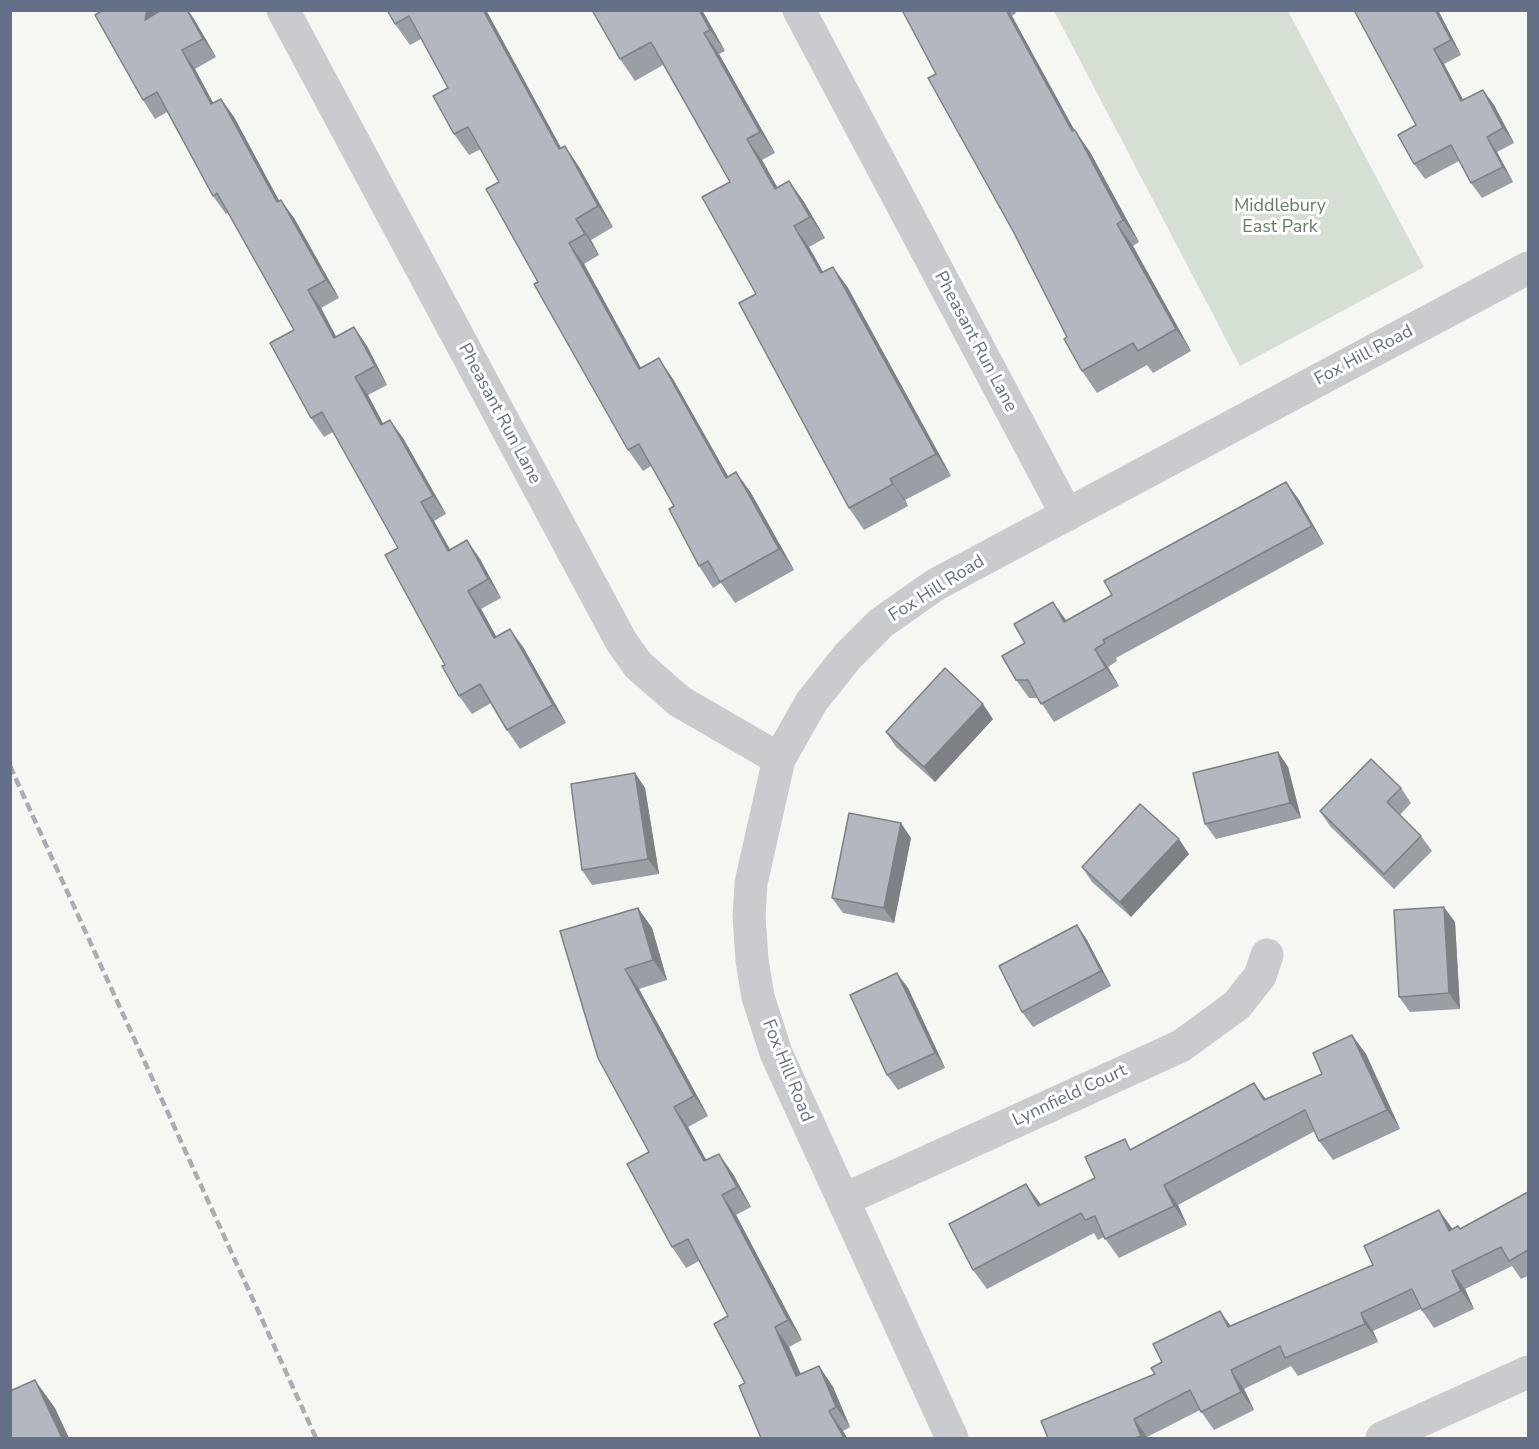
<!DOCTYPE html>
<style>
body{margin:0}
#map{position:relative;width:1539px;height:1449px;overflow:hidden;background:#f6f7f3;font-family:"Nunito Sans",sans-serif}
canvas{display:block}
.frame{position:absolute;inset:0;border:12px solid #637087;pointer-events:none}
</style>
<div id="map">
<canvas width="1539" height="1449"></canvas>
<div class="frame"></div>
</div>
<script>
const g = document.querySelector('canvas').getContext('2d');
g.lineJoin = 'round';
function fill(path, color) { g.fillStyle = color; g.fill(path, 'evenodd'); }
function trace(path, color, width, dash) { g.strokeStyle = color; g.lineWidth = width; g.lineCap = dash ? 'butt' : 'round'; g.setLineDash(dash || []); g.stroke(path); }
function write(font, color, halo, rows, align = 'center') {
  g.font = font + ' "Nunito Sans",sans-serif'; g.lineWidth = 6; g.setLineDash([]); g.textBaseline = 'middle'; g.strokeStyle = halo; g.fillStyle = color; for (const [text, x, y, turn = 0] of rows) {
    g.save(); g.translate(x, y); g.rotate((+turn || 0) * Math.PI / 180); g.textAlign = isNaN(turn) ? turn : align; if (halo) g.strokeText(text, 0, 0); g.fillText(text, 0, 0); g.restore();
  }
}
const green = new Path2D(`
 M 1054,11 L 1288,11 L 1424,267 L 1240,366 Z`);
const minor = new Path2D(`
 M 283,10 L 621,641 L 638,665 L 679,701 L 779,759
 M 799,10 L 1067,515
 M 843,1200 L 1181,1046 L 1237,1005 L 1260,976 L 1267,955
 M 952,1438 L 776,1053 L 758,997 L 752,960 L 749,916 L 751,883 L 779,759 L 812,701 L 848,656 L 881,623 L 935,585 L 1528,268
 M 1382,1438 L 1528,1372`);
const rail = new Path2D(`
 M 10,766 L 316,1438`);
const wall = new Path2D(`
 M 387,10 L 486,10 L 561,148 L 565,146 L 579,167 L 613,227 L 591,240 L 599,255 L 584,264 L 641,368 L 673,379 L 728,477 L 736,472 L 751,493 L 794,570 L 735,603 L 721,583 L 713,588 L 699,566 L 674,506 L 651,466 L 643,471 L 628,450 L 538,282 L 499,182 L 481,149 L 469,155 L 454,134 L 448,88 L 421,39 L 410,45 L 395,24 Z
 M 702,10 L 725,51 L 719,54 L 775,153 L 762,160 L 777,187 L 789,181 L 804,202 L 825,238 L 809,247 L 823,272 L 833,267 L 848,288 L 951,476 L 905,500 L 908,506 L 864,530 L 849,508 L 756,294 L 730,182 L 663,65 L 635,81 L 620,59 Z
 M 902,10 L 1014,10 L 1016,13 L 1012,16 L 1074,130 L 1090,152 L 1139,242 L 1133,246 L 1191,351 L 1153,373 L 1147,365 L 1097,393 L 1082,371 L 1067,337 L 1013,231 L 936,74 Z
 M 1438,10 L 1461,55 L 1444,64 L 1463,100 L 1483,90 L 1494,105 L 1514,143 L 1497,152 L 1513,182 L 1482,198 L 1471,183 L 1459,161 L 1425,179 L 1414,164 L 1416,125 Z
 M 194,19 L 216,57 L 195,69 L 213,103 L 221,99 L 234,117 L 279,201 L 294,218 L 339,298 L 321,308 L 336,337 L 354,327 L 367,346 L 387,385 L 368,395 L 383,424 L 403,438 L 446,514 L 434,521 L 450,550 L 480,559 L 501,598 L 481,609 L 496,636 L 523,647 L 566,723 L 520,749 L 507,730 L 491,703 L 472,714 L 459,696 L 398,548 L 333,432 L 324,437 L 311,418 L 294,330 L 228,213 L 226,214 L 213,196 L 167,112 L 155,119 L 143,100 Z
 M 1286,482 L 1299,500 L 1324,544 L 1116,658 L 1117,661 L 1108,667 L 1119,686 L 1054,722 L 1038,698 L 1029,698 L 1016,680 L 1112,595 Z
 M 993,719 L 935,782 L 896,747 L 886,732 Z
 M 1278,752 L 1288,767 L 1301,818 L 1216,839 L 1205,824 Z
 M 635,773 L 645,788 L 659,874 L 592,885 L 582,870 Z
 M 1401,788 L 1411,803 L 1400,815 L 1421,836 L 1432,851 L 1394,889 L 1330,826 L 1320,811 Z
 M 911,838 L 894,923 L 843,913 L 832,898 Z
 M 1189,854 L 1131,917 L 1092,882 L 1082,867 Z
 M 638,908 L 652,928 L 667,980 L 639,989 L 708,1116 L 688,1127 L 706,1160 L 733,1174 L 751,1207 L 736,1215 L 802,1340 L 789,1347 L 801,1374 L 819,1366 L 833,1387 L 850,1427 L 843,1431 L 847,1438 L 761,1438 L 745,1383 L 728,1316 L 699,1261 L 686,1268 L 672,1247 L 649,1152 L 560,931 Z
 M 1455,922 L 1460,1009 L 1410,1012 L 1399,997 Z
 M 1077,925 L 1087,940 L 1111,986 L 1033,1027 L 1022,1012 Z
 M 908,988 L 945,1068 L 898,1090 L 887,1075 Z
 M 1352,1035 L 1366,1054 L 1400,1129 L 1333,1160 L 1319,1141 L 1315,1131 L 1178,1205 L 1187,1225 L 1119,1258 L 1104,1237 L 1098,1240 L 1094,1233 L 987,1289 L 973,1270 L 1041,1205 L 1095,1178 L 1132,1149 L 1266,1099 L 1322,1074 Z
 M 1528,1192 L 1528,1276 L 1521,1279 L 1512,1266 L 1465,1289 L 1474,1309 L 1434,1328 L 1421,1309 L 1373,1331 L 1378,1342 L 1298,1376 L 1291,1366 L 1244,1389 L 1254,1410 L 1214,1430 L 1200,1410 L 1147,1437 L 1148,1438 L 1048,1438 L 1155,1374 L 1231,1326 L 1373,1265 L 1453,1229 L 1460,1229 Z`);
const shadedWall = new Path2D(`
 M 147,10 L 165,10 L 145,20 Z
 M 187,10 L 188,10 L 194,19 L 216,57 L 203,39 Z
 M 483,10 L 486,10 L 573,170 L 559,149 Z
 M 699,10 L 702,10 L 725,51 L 710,30 Z
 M 1006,10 L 1008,10 L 1012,16 L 1087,153 L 1072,131 Z
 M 1435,10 L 1438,10 L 1461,55 L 1451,40 Z
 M 704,33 L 719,54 L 775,153 L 760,132 Z
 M 1434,49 L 1444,64 L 1472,116 L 1461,101 Z
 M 182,50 L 195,69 L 224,123 L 211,104 Z
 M 1483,90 L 1494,105 L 1514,143 L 1503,128 Z
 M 221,99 L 234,117 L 290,221 L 277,202 Z
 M 1075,130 L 1090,152 L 1139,242 L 1123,220 Z
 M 1487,137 L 1497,152 L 1513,182 L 1503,167 Z
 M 747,139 L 762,160 L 790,210 L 775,189 Z
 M 565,146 L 579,167 L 613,227 L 598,206 Z
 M 789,181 L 804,202 L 825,238 L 810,217 Z
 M 281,200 L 294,218 L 339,298 L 326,280 Z
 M 576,219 L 591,240 L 599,255 L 585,234 Z
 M 1117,224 L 1133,246 L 1191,351 L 1176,329 Z
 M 794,226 L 809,247 L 836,295 L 821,273 Z
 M 569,243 L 584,264 L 653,390 L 639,369 Z
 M 833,267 L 848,288 L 951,476 L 936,454 Z
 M 308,290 L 321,308 L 347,357 L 334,338 Z
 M 354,327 L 367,346 L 387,385 L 375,366 Z
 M 659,358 L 673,379 L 741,499 L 726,478 Z
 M 355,377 L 368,395 L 394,444 L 381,425 Z
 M 390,420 L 403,438 L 446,514 L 433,496 Z
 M 736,472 L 751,493 L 794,570 L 779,549 Z
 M 890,479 L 905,500 L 908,506 L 893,484 Z
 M 1286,482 L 1299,500 L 1324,544 L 1312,526 Z
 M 421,502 L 434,521 L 461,569 L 448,551 Z
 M 467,540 L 480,559 L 501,598 L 488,579 Z
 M 468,591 L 481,609 L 507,656 L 494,638 Z
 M 1053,602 L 1066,620 L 1077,640 L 1064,622 Z
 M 510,629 L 523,647 L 566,723 L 553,705 Z
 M 1095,649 L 1108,667 L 1119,686 L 1106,668 Z
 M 983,704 L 993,719 L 935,782 L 924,767 Z
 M 1278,752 L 1288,767 L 1301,818 L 1290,803 Z
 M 635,773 L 645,788 L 659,874 L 648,859 Z
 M 901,823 L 911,838 L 894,923 L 884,908 Z
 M 1179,839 L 1189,854 L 1131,917 L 1120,902 Z
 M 1444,907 L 1455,922 L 1460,1009 L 1449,993 Z
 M 638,908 L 652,928 L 667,980 L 653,960 Z
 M 1077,925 L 1087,940 L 1111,986 L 1101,971 Z
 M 625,969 L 639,989 L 708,1116 L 694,1096 Z
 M 897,973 L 908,988 L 945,1068 L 935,1053 Z
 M 1352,1035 L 1366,1054 L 1400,1129 L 1387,1110 Z
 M 1254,1083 L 1268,1102 L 1264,1100 Z
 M 674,1107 L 688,1127 L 718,1181 L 704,1161 Z
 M 719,1154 L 733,1174 L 751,1207 L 737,1187 Z
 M 1026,1184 L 1040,1203 L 1051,1225 L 1038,1206 Z
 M 1164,1185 L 1178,1205 L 1187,1225 L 1174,1206 Z
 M 722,1195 L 736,1215 L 802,1340 L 788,1320 Z
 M 1439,1210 L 1452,1228 L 1462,1249 L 1449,1231 Z
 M 1452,1271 L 1465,1289 L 1474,1309 L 1461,1291 Z
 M 1220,1311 L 1233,1329 L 1228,1327 Z
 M 1361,1313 L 1373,1331 L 1378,1342 L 1365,1324 Z
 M 775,1327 L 789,1347 L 810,1396 L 796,1376 Z
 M 819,1366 L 833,1387 L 850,1427 L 836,1407 Z
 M 1231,1370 L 1244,1389 L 1254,1410 L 1241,1392 Z
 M 35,1380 L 55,1408 L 69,1438 L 62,1438 Z
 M 829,1411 L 843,1431 L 847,1438 L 844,1438 Z
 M 1134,1419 L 1148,1438 L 1143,1438 L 1141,1436 Z`);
const building = new Path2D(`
 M 103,10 L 147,10 L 145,20 L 161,10 L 187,10 L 203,39 L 182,50 L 211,104 L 221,99 L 277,202 L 281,200 L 326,280 L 308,290 L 334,338 L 354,327 L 375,366 L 355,377 L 381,425 L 390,420 L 433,496 L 421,502 L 448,551 L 467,540 L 488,579 L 468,591 L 494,638 L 510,629 L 553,705 L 507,730 L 480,684 L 459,696 L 442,666 L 445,665 L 385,555 L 398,548 L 322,412 L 311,418 L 270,343 L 294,330 L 217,193 L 213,196 L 157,92 L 143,100 L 95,15 Z
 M 387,10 L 483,10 L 559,149 L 565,146 L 598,206 L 576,219 L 585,234 L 569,243 L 639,369 L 659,358 L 726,478 L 736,472 L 779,549 L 720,582 L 708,561 L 699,566 L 669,509 L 674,506 L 639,444 L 628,450 L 534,284 L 538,282 L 486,189 L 499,182 L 468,127 L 454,134 L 433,96 L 448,88 L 409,16 L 395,24 Z
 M 592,10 L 699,10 L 710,30 L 704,33 L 760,132 L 747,139 L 775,189 L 789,181 L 810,217 L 794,226 L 821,273 L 833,267 L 936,454 L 890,479 L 893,484 L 849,508 L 739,303 L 756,294 L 702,197 L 730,182 L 651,42 L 620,59 Z
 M 902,10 L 1006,10 L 1072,131 L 1075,130 L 1123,220 L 1117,224 L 1176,329 L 1138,351 L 1133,343 L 1082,371 L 1064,339 L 1067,337 L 1013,231 L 928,78 L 936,74 Z
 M 1354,10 L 1435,10 L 1451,40 L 1434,49 L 1461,101 L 1483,90 L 1503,128 L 1487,137 L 1503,167 L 1471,183 L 1451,145 L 1414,164 L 1398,135 L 1416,125 Z
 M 1286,482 L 1312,526 L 1103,640 L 1105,643 L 1095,649 L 1106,668 L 1041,704 L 1028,680 L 1016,680 L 1002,656 L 1025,643 L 1014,624 L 1053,602 L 1064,622 L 1112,595 L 1104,581 Z
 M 945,668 L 983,704 L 924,767 L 886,732 Z
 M 1278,752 L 1290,803 L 1205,824 L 1193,773 Z
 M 1371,759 L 1401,788 L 1387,802 L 1421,836 L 1384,874 L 1320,811 Z
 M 635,773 L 648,859 L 582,870 L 571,784 Z
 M 1140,804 L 1179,839 L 1120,902 L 1082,867 Z
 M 849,813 L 901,823 L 884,908 L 832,898 Z
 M 1444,907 L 1449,993 L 1399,997 L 1394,910 Z
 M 638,908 L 653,960 L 625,969 L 694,1096 L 674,1107 L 704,1161 L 719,1154 L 737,1187 L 722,1195 L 788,1320 L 775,1327 L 796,1376 L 819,1366 L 836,1407 L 829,1411 L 844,1438 L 761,1438 L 739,1386 L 745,1383 L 714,1324 L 728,1316 L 688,1239 L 672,1247 L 627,1164 L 649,1152 L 598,1058 L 560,931 Z
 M 1077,925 L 1101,971 L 1022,1012 L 999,966 Z
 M 897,973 L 935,1053 L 887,1075 L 850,995 Z
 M 1352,1035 L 1387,1110 L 1319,1141 L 1305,1110 L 1164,1185 L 1174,1206 L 1105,1239 L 1095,1216 L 1085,1220 L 1081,1213 L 973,1270 L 949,1224 L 1026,1184 L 1038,1206 L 1095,1178 L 1085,1157 L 1125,1139 L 1130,1150 L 1254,1083 L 1264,1100 L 1322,1074 L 1313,1053 Z
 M 1528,1192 L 1528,1250 L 1509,1261 L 1501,1247 L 1452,1271 L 1461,1291 L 1422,1310 L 1412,1289 L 1361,1313 L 1365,1324 L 1285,1358 L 1280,1346 L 1231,1370 L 1241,1392 L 1201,1412 L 1190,1390 L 1134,1419 L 1141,1436 L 1135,1438 L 1048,1438 L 1041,1421 L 1155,1374 L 1151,1368 L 1162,1362 L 1153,1344 L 1220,1311 L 1228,1327 L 1373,1265 L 1364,1246 L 1439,1210 L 1449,1231 L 1458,1226 L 1460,1229 Z
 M 35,1380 L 62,1438 L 10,1438 L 10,1391 Z`);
const parkNames = [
 ["Middlebury",1280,207],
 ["East Park",1280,228]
];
const streetNames = [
 ["Pheasant Run Lane",975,342,62],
 ["Fox Hill Road",1364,356,-28],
 ["Pheasant Run Lane",499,414,62],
 ["Fox Hill Road",937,589,-32],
 ["Fox Hill Road",787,1071,68],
 ["Lynnfield Court",1070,1096,-25]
];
fill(green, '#d6dfd4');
trace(minor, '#c9cbcf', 33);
trace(rail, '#a8acb3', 4.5, [9, 4.5]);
fill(wall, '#9a9ea5');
fill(shadedWall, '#7d8186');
fill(building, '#b3b8c0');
trace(building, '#7d8186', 1.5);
write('18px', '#637d63', '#fff', parkNames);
write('18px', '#637087', '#fff', streetNames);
</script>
